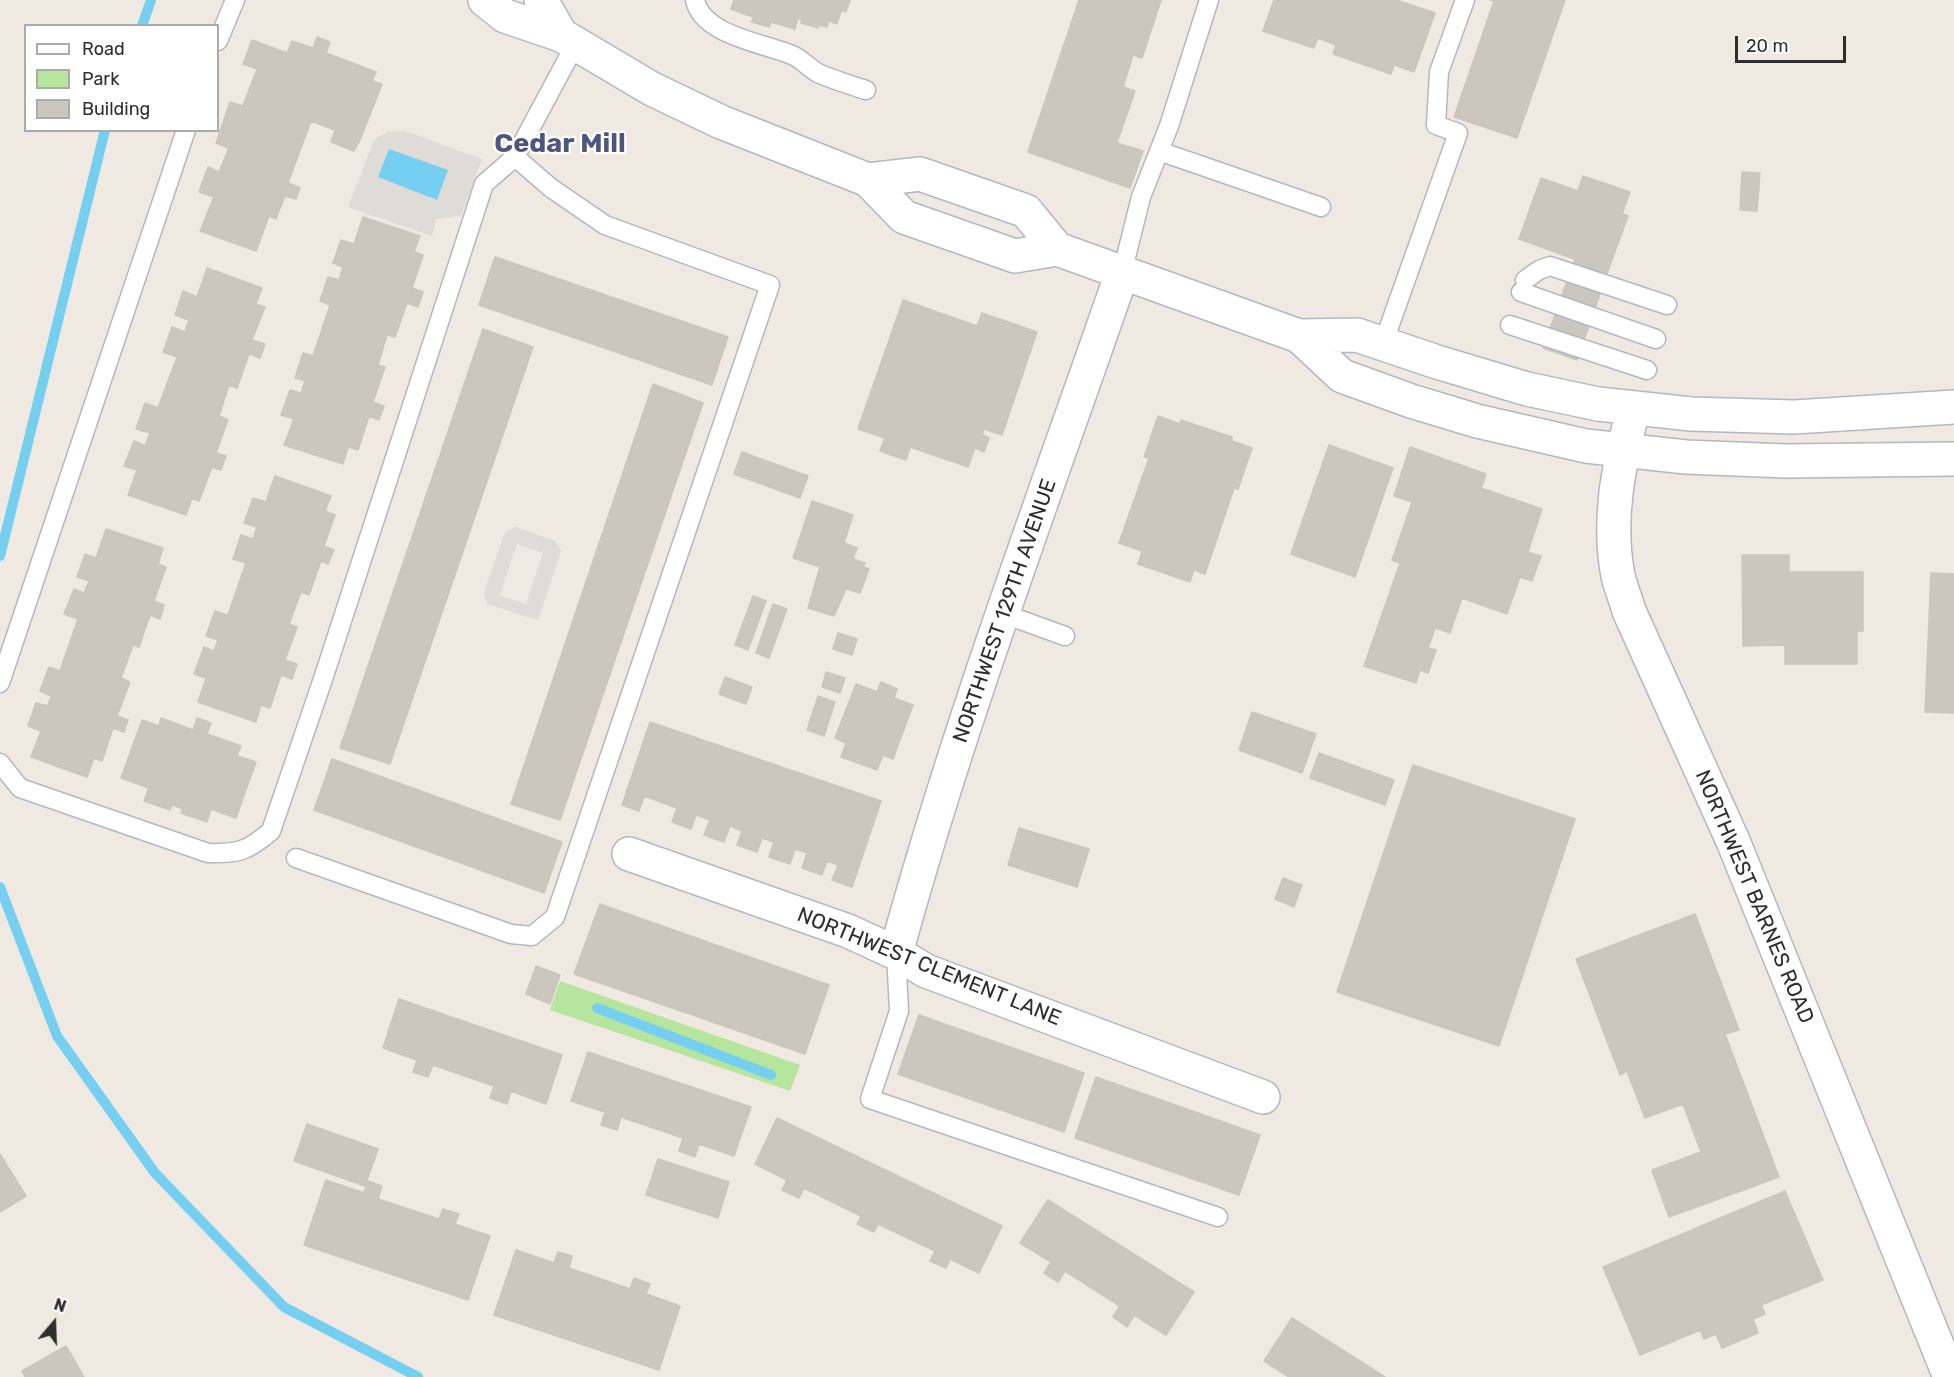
<!DOCTYPE html>
<style>
body{margin:0}
#map{position:relative;width:1954px;height:1377px;overflow:hidden;background:#efe9e1;font-family:Rubik,sans-serif}
canvas{display:block}
.legend{position:absolute;left:24px;top:24px;width:195px;height:108px;box-sizing:border-box;background:#fff;border:2px solid #ababab;margin:0;padding:8px 10px;list-style:none;font-size:18px;color:#2e2e2e}
.legend li{display:flex;align-items:center;gap:12px;height:30px}
.legend b{width:30px;border:2px solid #ababab}
.north{position:absolute;left:24px;top:1293px;width:60px;height:60px;-webkit-text-stroke:4px #fff;paint-order:stroke;rotate:19deg;font-size:16px;font-weight:700;line-height:24px;text-align:center;color:#2e2e2e}
.north::after{content:'';display:block;margin:auto;width:21px;height:27px;background:#2e2e2e;clip-path:polygon(50% 0,100% 100%,50% 72%,0 100%)}
.scale{position:absolute;left:1735px;top:36px;width:111px;height:27px;box-sizing:border-box;border:3px solid #2e2e2e;border-top:0;padding-left:8px;font-size:18px;line-height:21px;white-space:nowrap;color:#2e2e2e;-webkit-text-stroke:4px #fff;paint-order:stroke}
</style>
<div id="map">
<canvas width="1954" height="1377"></canvas>
<ul class="legend">
<li><b style="height:8px;background:#fff"></b>Road</li>
<li><b style="height:16px;background:#b6e59e"></b>Park</li>
<li><b style="height:16px;background:#cbc7bf"></b>Building</li>
</ul>
<div class="north">N</div>
<div class="scale">20 m</div>
</div>
<script>
const g = document.querySelector('canvas').getContext('2d');
g.lineJoin = 'round';
function fill(path, color) { g.fillStyle = color; g.fill(path, 'evenodd'); }
function trace(path, color, width, dash) { g.strokeStyle = color; g.lineWidth = width; g.lineCap = dash ? 'butt' : 'round'; g.setLineDash(dash || []); g.stroke(path); }
function write(font, color, halo, rows, align = 'center') {
  g.font = font + ' Rubik,sans-serif'; g.lineWidth = 4.5; g.setLineDash([]); g.textBaseline = 'middle'; g.strokeStyle = halo; g.fillStyle = color; for (const [text, x, y, turn = 0] of rows) {
    g.save(); g.translate(x, y); g.rotate((+turn || 0) * Math.PI / 180); g.textAlign = isNaN(turn) ? turn : align; if (halo) g.strokeText(text, 0, 0); g.fillText(text, 0, 0); g.restore();
  }
}
const green = new Path2D(`
 M 560,981 L 800,1065 L 790,1091 L 550,1010 Z`);
const plaza = new Path2D(`
 M 405,131 L 482,159 L 461,216 L 436,219 L 432,236 L 348,207 L 374,140 L 387,132 Z
 M 517,527 L 555,541 L 561,551 L 538,620 L 487,604 L 484,593 L 504,535 L 508,530 ZM 517,544 L 543,553 L 526,604 L 500,596 Z`);
const water = new Path2D(`
 M 389,149 L 448,170 L 437,200 L 378,177 Z`);
const stream = new Path2D(`
 M 142,26 L 151,0
 M 0,556 L 105,130
 M 0,887 L 57,1036 L 155,1173 L 284,1307 L 418,1377
 M 597,1008 L 771,1075`);
const building = new Path2D(`
 M 734,0 L 850,0 L 846,12 L 841,11 L 837,24 L 829,21 L 827,27 L 819,25 L 818,28 L 801,23 L 802,20 L 798,18 L 795,29 L 771,22 L 769,27 L 752,22 L 753,17 L 731,9 Z
 M 1079,0 L 1161,0 L 1142,58 L 1133,55 L 1123,87 L 1135,91 L 1117,143 L 1143,151 L 1130,188 L 1028,152 Z
 M 1274,0 L 1396,0 L 1435,13 L 1414,72 L 1394,65 L 1391,74 L 1333,54 L 1336,45 L 1318,38 L 1314,48 L 1263,31 Z
 M 1490,0 L 1565,0 L 1517,138 L 1454,117 L 1494,1 Z
 M 317,37 L 330,42 L 326,53 L 376,72 L 372,81 L 382,84 L 360,140 L 354,151 L 331,142 L 335,130 L 311,121 L 288,183 L 300,188 L 296,199 L 285,196 L 276,219 L 269,216 L 256,251 L 200,231 L 214,197 L 199,192 L 208,167 L 219,172 L 229,148 L 216,143 L 230,102 L 243,106 L 257,69 L 243,64 L 252,40 L 287,53 L 292,41 L 313,48 Z
 M 1742,172 L 1760,173 L 1757,211 L 1740,210 Z
 M 1583,176 L 1630,192 L 1622,214 L 1628,216 L 1608,271 L 1519,239 L 1541,178 L 1578,191 Z
 M 363,217 L 420,236 L 414,252 L 423,255 L 412,288 L 423,292 L 418,307 L 407,303 L 395,337 L 387,335 L 378,365 L 385,367 L 373,402 L 384,406 L 379,420 L 369,416 L 358,450 L 348,447 L 343,464 L 284,445 L 294,419 L 281,415 L 290,390 L 301,393 L 305,381 L 295,378 L 303,353 L 313,356 L 330,305 L 320,301 L 328,277 L 339,280 L 343,267 L 333,263 L 341,240 L 354,244 Z
 M 495,257 L 728,337 L 712,385 L 479,305 Z
 M 1575,259 L 1608,271 L 1577,360 L 1543,348 Z
 M 207,268 L 262,288 L 256,304 L 265,307 L 252,340 L 265,344 L 260,358 L 249,354 L 237,388 L 229,385 L 219,416 L 228,420 L 216,453 L 226,456 L 221,470 L 212,467 L 199,501 L 192,498 L 186,515 L 128,495 L 137,470 L 124,466 L 134,441 L 145,446 L 150,433 L 136,429 L 145,403 L 158,408 L 177,357 L 163,352 L 172,327 L 185,332 L 189,320 L 175,315 L 183,291 L 197,297 Z
 M 903,300 L 977,326 L 982,313 L 1037,332 L 1002,435 L 984,429 L 982,435 L 989,438 L 984,452 L 975,448 L 968,467 L 910,447 L 906,460 L 880,451 L 885,438 L 858,429 Z
 M 483,329 L 533,347 L 390,764 L 340,748 Z
 M 653,384 L 703,403 L 560,820 L 511,804 Z
 M 1158,416 L 1180,424 L 1181,420 L 1232,437 L 1232,441 L 1252,448 L 1238,489 L 1234,488 L 1205,574 L 1194,570 L 1190,582 L 1138,564 L 1142,551 L 1119,543 L 1149,458 L 1144,457 Z
 M 1329,445 L 1393,468 L 1355,577 L 1291,554 Z
 M 1410,447 L 1486,474 L 1481,488 L 1542,509 L 1528,552 L 1541,556 L 1532,581 L 1520,577 L 1507,614 L 1462,598 L 1450,633 L 1435,628 L 1428,648 L 1436,650 L 1428,673 L 1420,670 L 1416,683 L 1364,666 L 1400,563 L 1392,560 L 1412,502 L 1394,496 Z
 M 742,452 L 808,476 L 800,498 L 734,474 Z
 M 275,476 L 331,496 L 325,511 L 335,515 L 324,546 L 334,550 L 328,564 L 321,561 L 309,595 L 301,592 L 289,624 L 297,627 L 285,660 L 297,664 L 292,679 L 281,675 L 270,708 L 261,705 L 256,722 L 198,702 L 206,678 L 194,674 L 204,647 L 214,651 L 218,640 L 206,636 L 215,611 L 228,615 L 246,563 L 233,559 L 241,535 L 253,539 L 257,527 L 244,523 L 253,498 L 266,502 Z
 M 812,501 L 853,515 L 844,543 L 857,548 L 853,559 L 865,563 L 863,567 L 869,569 L 860,593 L 846,589 L 834,616 L 808,608 L 820,567 L 793,558 Z
 M 106,529 L 163,548 L 158,564 L 166,567 L 154,601 L 164,605 L 160,619 L 150,615 L 139,647 L 133,645 L 121,678 L 130,682 L 117,716 L 128,720 L 124,732 L 113,728 L 102,761 L 94,758 L 87,777 L 31,757 L 41,731 L 28,726 L 36,703 L 48,706 L 51,696 L 40,691 L 49,667 L 60,671 L 78,619 L 64,614 L 74,589 L 84,593 L 89,581 L 77,577 L 85,554 L 96,558 Z
 M 1742,555 L 1789,555 L 1789,572 L 1863,572 L 1863,631 L 1857,631 L 1857,664 L 1785,664 L 1785,645 L 1743,646 Z
 M 1931,573 L 1954,574 L 1954,713 L 1925,712 Z
 M 753,596 L 766,601 L 748,650 L 735,645 Z
 M 773,604 L 787,609 L 769,658 L 756,653 Z
 M 838,633 L 857,639 L 852,655 L 833,649 Z
 M 826,672 L 845,678 L 840,693 L 822,687 Z
 M 725,677 L 752,687 L 746,704 L 719,694 Z
 M 881,682 L 897,689 L 894,698 L 913,705 L 893,759 L 883,755 L 877,770 L 841,757 L 846,743 L 835,738 L 856,684 L 877,692 Z
 M 818,696 L 835,702 L 824,736 L 807,730 Z
 M 1252,712 L 1316,734 L 1302,773 L 1239,750 Z
 M 161,718 L 193,730 L 197,718 L 211,723 L 207,734 L 241,746 L 237,756 L 256,762 L 236,818 L 211,809 L 207,822 L 181,813 L 183,809 L 172,805 L 170,810 L 144,801 L 149,788 L 121,778 L 142,720 L 159,726 Z
 M 650,722 L 881,801 L 852,887 L 832,880 L 838,865 L 827,861 L 822,875 L 802,868 L 807,853 L 795,849 L 790,864 L 769,857 L 774,842 L 762,838 L 757,852 L 737,845 L 742,831 L 730,826 L 724,842 L 704,835 L 710,820 L 696,815 L 691,829 L 672,822 L 677,808 L 644,796 L 639,811 L 622,805 Z
 M 1319,753 L 1394,780 L 1385,805 L 1310,778 Z
 M 332,759 L 562,842 L 544,893 L 314,810 Z
 M 1413,765 L 1575,819 L 1499,1046 L 1337,992 Z
 M 1019,828 L 1089,849 L 1077,887 L 1008,865 Z
 M 1283,878 L 1302,885 L 1294,907 L 1275,899 Z
 M 600,904 L 829,985 L 805,1054 L 574,974 Z
 M 1695,914 L 1739,1030 L 1725,1034 L 1779,1177 L 1669,1217 L 1652,1170 L 1701,1152 L 1683,1104 L 1645,1118 L 1627,1071 L 1620,1075 L 1576,959 Z
 M 536,966 L 560,975 L 550,1004 L 526,994 Z
 M 399,999 L 562,1055 L 546,1104 L 511,1091 L 507,1104 L 490,1098 L 494,1086 L 433,1065 L 428,1077 L 413,1072 L 417,1060 L 383,1048 Z
 M 919,1015 L 1084,1073 L 1064,1132 L 898,1074 Z
 M 588,1052 L 751,1107 L 734,1156 L 699,1144 L 695,1157 L 679,1151 L 683,1138 L 621,1117 L 617,1130 L 601,1125 L 605,1112 L 571,1101 Z
 M 1096,1077 L 1260,1135 L 1239,1195 L 1075,1138 Z
 M 777,1118 L 1002,1226 L 979,1273 L 950,1259 L 946,1268 L 930,1261 L 935,1251 L 878,1224 L 874,1232 L 857,1224 L 861,1216 L 804,1188 L 799,1198 L 782,1190 L 787,1180 L 755,1164 Z
 M 307,1124 L 378,1149 L 365,1186 L 294,1161 Z
 M 0,1154 L 26,1196 L 0,1212 Z
 M 658,1159 L 729,1182 L 718,1218 L 646,1195 Z
 M 326,1180 L 364,1193 L 368,1181 L 382,1186 L 378,1199 L 439,1219 L 443,1209 L 459,1214 L 455,1224 L 490,1236 L 468,1300 L 304,1245 Z
 M 1785,1191 L 1823,1280 L 1761,1305 L 1765,1314 L 1753,1319 L 1758,1333 L 1722,1348 L 1716,1334 L 1704,1339 L 1700,1330 L 1640,1355 L 1603,1267 Z
 M 1048,1200 L 1194,1292 L 1166,1335 L 1134,1315 L 1127,1327 L 1113,1317 L 1120,1306 L 1065,1271 L 1058,1282 L 1044,1273 L 1051,1262 L 1020,1243 Z
 M 516,1250 L 554,1263 L 558,1252 L 572,1256 L 569,1268 L 630,1289 L 634,1278 L 650,1284 L 646,1294 L 680,1306 L 659,1370 L 494,1315 Z
 M 1292,1318 L 1385,1377 L 1289,1377 L 1264,1361 Z
 M 66,1346 L 84,1377 L 25,1377 L 22,1371 Z`);
const lane = new Path2D(`
 M 695,0 C 702,35 763,43 792,55 C 802,59 809,68 818,73 C 833,80 851,85 866,90
 M 218,41 L 235,0
 M 1159,151 L 1321,207
 M 1122,273 L 1141,197 L 1169,126 L 1209,0
 M 1525,280 L 1539,270 L 1550,266 L 1667,305
 M 1521,292 L 1656,339
 M 1510,325 L 1647,370
 M 1383,344 L 1458,133 L 1436,125 L 1439,72 L 1465,0
 M 1004,614 L 1065,636
 M 0,683 L 186,130
 M 0,763 L 20,788 L 208,853 C 238,854 248,851 271,831 L 324,676 L 484,184 L 515,157 L 575,45
 M 296,858 L 511,934 L 532,936 L 555,917 L 770,285 L 605,225 L 551,188 L 515,157
 M 896,953 L 899,1011 L 870,1099 L 1218,1217`);
const street = new Path2D(`
 M 629,854 L 848,931 L 896,953 L 926,971 L 1263,1097
 M 896,953 C 959,722 1044,498 1122,273`);
const secondary = new Path2D(`
 M 485,0 L 505,16 L 561,35 L 652,89 L 721,122 L 868,180 L 904,217 L 1015,256 L 1057,249 L 1299,336 L 1357,335 L 1437,362 L 1527,389 L 1598,404 L 1691,414 L 1794,417 L 1954,407
 M 541,0 L 561,35
 M 868,180 L 920,174 L 1026,211 L 1057,249
 M 1299,336 L 1342,376 L 1411,401 L 1477,421 L 1586,446 L 1686,457 L 1786,461 L 1954,459
 M 1633,410 C 1619,465 1607,518 1618,576 C 1621,588 1626,600 1629,611 L 1733,841 L 1950,1377`);
const streetNames = [
 ["NORTHWEST 129TH AVENUE",1005,611,-71],
 ["NORTHWEST BARNES ROAD",1754,897,67],
 ["NORTHWEST CLEMENT LANE",929,967,22]
];
const districtNames = [
 ["Cedar Mill",560,144]
];
fill(green, '#b6e59e');
fill(plaza, '#dfdcd8');
fill(water, '#75cff0');
trace(stream, '#75cff0', 10);
fill(building, '#cbc7bf');
trace(building, '#cbc5ba', 1.5);
trace(lane, '#b4b7c1', 21);
trace(street, '#b4b7c1', 36);
trace(secondary, '#b4b7c1', 36);
trace(lane, '#fff', 18);
trace(street, '#fff', 33);
trace(secondary, '#fff', 33);
write('21px', '#2e2e2e', '#fff', streetNames);
write('bold 27px', '#4d5680', '#fff', districtNames);
</script>
